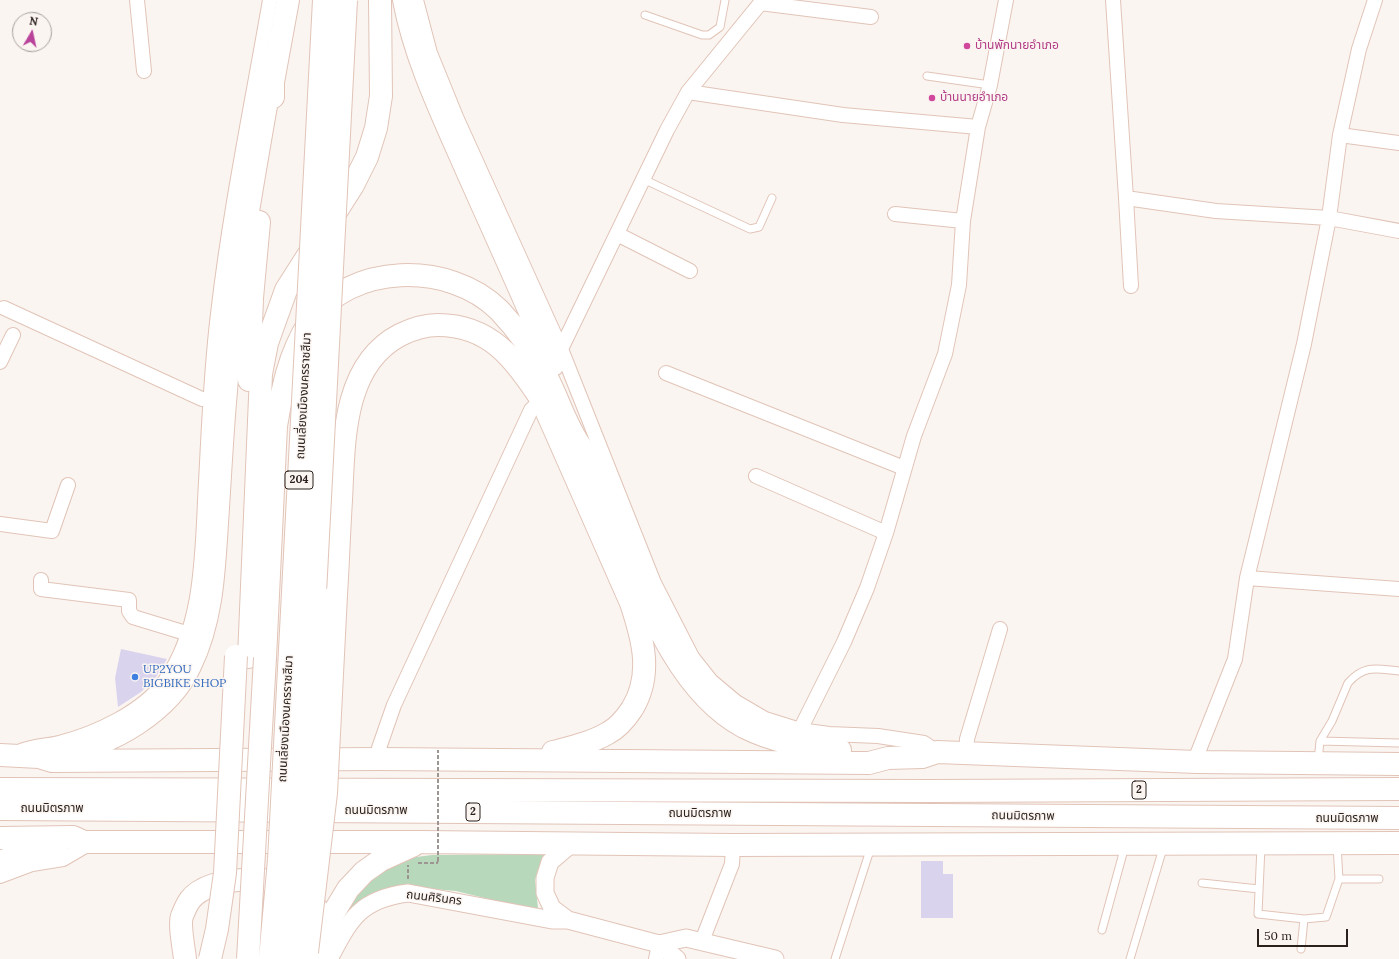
<!DOCTYPE html>
<meta charset="utf-8">
<style>
body{margin:0}
#map{position:relative;width:1399px;height:959px;overflow:hidden;background:#fbf5f2;font-family:Lora,serif}
canvas{display:block}
.north{position:absolute;left:12px;top:12px;width:40px;height:40px;box-sizing:border-box;background:#fbf5f2;border:1px solid #a8a09c;border-radius:50%;rotate:9deg;font-size:11px;font-weight:700;line-height:16px;text-align:center;color:#2b211c}
.north::after{content:'';display:block;margin:auto;width:14px;height:18px;background:#b9439a;clip-path:polygon(50% 0,100% 100%,50% 72%,0 100%)}
.scale{position:absolute;left:1257px;top:929px;width:91px;height:18px;box-sizing:border-box;border:2px solid #2b211c;border-top:0;padding-left:5px;font-size:12px;line-height:14px;white-space:nowrap;color:#2b211c;-webkit-text-stroke:3px #fbf5f2;paint-order:stroke}
</style>
<div id="map">
<canvas width="1399" height="959"></canvas>
<div class="north">N</div>
<div class="scale">50 m</div>
</div>
<script>
const g = document.querySelector('canvas').getContext('2d');
g.lineJoin = 'round';
function fill(path, color) { g.fillStyle = color; g.fill(path, 'evenodd'); }
function trace(path, color, width, dash) { g.strokeStyle = color; g.lineWidth = width; g.lineCap = dash ? 'butt' : 'round'; g.setLineDash(dash || []); g.stroke(path); }
function write(font, color, halo, rows, align = 'center') {
  g.font = font + ' Lora,"Noto Sans Thai",serif'; g.lineWidth = 3; g.setLineDash([]); g.textBaseline = 'middle'; g.strokeStyle = halo; g.fillStyle = color; for (const [text, x, y, turn = 0] of rows) {
    g.save(); g.translate(x, y); g.rotate((+turn || 0) * Math.PI / 180); g.textAlign = isNaN(turn) ? turn : align; if (halo) g.strokeText(text, 0, 0); g.fillText(text, 0, 0); g.restore();
  }
}
const green = new Path2D(`
 M 547,854 L 538,870 L 535,880 L 538,908 L 533,910 L 456,891 L 408,887 L 339,921 L 355,892 L 400,859 L 432,855 Z`);
const building = new Path2D(`
 M 121,649 L 167,659 L 156,677 L 141,692 L 118,707 L 115,678 Z
 M 921,861 L 943,861 L 943,874 L 953,874 L 953,918 L 921,918 Z`);
const path = new Path2D(`
 M 418,863 L 437,863 L 438,861
 M 408,879 L 408,865`);
const service = new Path2D(`
 M 645,15 L 702,35 L 709,35 L 720,27 L 725,0
 M 927,76 L 990,85
 M 643,179 L 750,229 L 759,227 L 772,198
 M 1320,741 L 1399,743
 M 1318,761 L 1320,741 L 1332,721 L 1348,683 C 1365,664 1377,669 1399,671
 M 1261,846 L 1258,914 L 1304,919 L 1326,917 L 1339,879 L 1337,845
 M 1339,879 L 1379,879
 M 1202,883 L 1259,889
 M 1102,930 L 1125,846
 M 1301,949 L 1304,919
 M 835,959 L 871,847
 M 1130,959 L 1164,845`);
const minor = new Path2D(`
 M 137,0 L 144,71
 M 416,0 L 430,53 L 456,117 L 561,349 L 654,583 L 692,657 L 711,681 L 736,702 L 765,719 L 800,730 L 829,734 L 878,736 L 924,743 L 937,752
 M 1113,0 L 1126,198 L 1216,211 L 1329,218 L 1399,231
 M 760,3 L 871,17
 M 688,92 L 843,115 L 978,127
 M 1340,135 L 1399,143
 M 1126,198 L 1131,286
 M 895,214 L 963,221
 M 617,234 L 690,271
 M 4,308 L 202,399 L 210,399
 M 560,355 L 561,349 L 667,130 L 688,92 L 763,0
 M 0,362 L 13,335
 M 666,373 L 904,468
 M 756,476 L 886,533
 M 0,524 L 52,531 L 68,485
 M 1247,578 L 1399,589
 M 41,580 L 41,589 L 129,600 L 129,611 L 133,617 L 189,634
 M 800,730 L 844,642 L 867,588 L 886,533 L 914,436 L 945,354 L 959,285 L 963,221 L 978,127 L 990,85 L 1006,0
 M 21,751 C 34,746 46,746 59,743 C 95,734 143,712 165,681 C 205,624 202,548 206,482 C 209,426 211,370 218,314 C 230,209 252,104 270,0
 M 966,753 L 967,739 L 1000,629
 M 379,759 L 379,748 L 394,705 L 531,410 L 534,407
 M 1197,762 L 1197,755 L 1235,659 L 1247,578 L 1304,344 L 1329,218 L 1340,135 L 1359,49 L 1375,0
 M 0,876 L 32,864 L 63,859 L 92,842
 M 702,941 L 732,864 L 733,845
 M 656,959 L 659,944`);
const tertiary = new Path2D(`
 M 568,920 L 552,908 L 545,893 L 545,878 L 550,862 L 571,844
 M 659,944 L 686,938 L 775,959
 M 329,959 C 350,919 360,899 408,893 L 552,920 L 568,920 L 659,944 L 677,959`);
const trunk = new Path2D(`
 M 404,0 C 415,59 443,116 467,171 C 496,236 525,300 553,365
 M 273,97 L 273,82 L 288,0
 M 249,380 L 252,298 L 259,222
 M 336,595 C 338,563 339,532 341,500 C 344,443 342,365 400,335 C 412,329 425,325 438,325 C 490,325 515,359 541,399 L 631,603 C 643,639 653,675 632,709 C 626,718 618,728 608,733 C 591,743 572,747 553,752
 M 249,657 L 261,374 L 267,343 L 286,290 L 353,185 L 367,157 L 376,128 L 381,96 L 380,0
 M 265,658 L 276,426 C 282,390 289,354 309,323 C 349,262 450,261 499,310 C 517,329 533,351 545,374 C 558,397 565,425 581,447 C 594,479 608,512 622,544 C 648,607 680,693 744,727 C 774,742 807,748 840,750
 M 64,751 C 111,747 170,710 190,666 C 212,621 214,572 217,523 C 220,479 222,435 226,391 C 233,293 250,197 267,100 L 273,82
 M 0,755 L 39,757 L 52,761 L 379,759 L 869,763 L 888,758 L 922,757 L 937,752 L 1197,762 L 1399,764
 M 0,789 L 930,791 L 1399,789
 M 0,809 L 1399,818
 M 0,838 L 73,837 L 84,842 L 420,842 L 733,845 L 1399,843
 M 0,862 L 28,852 L 56,849
 M 185,959 C 184,949 179,925 182,916 C 184,911 187,904 190,900 C 209,874 282,874 305,893 C 314,901 321,917 325,927
 M 323,959 L 325,927 L 348,889 L 364,872 L 381,860 L 414,845`);
const pathBridge = new Path2D(`
 M 438,861 L 438,750`);
const trunkBridge = new Path2D(`
 M 307,952 L 326,793 L 336,595
 M 210,959 L 217,929 L 225,873 L 236,656
 M 248,959 L 265,658
 M 270,959 L 279,860 L 324,0
 M 292,959 L 301,861 L 346,0`);
const markers = [
 [967,46,4,"#d1479c"],
 [932,98,4,"#d1479c"],
 [135,677,4,"#3f7fe0"]
];
const shields = [
 [299,480,28],
 [1139,790,14],
 [473,812,14]
];
const shieldNames = [
 ["204",299,480],
 ["2",1139,790],
 ["2",473,812]
];
const hotelNames = [
 ["บ้านพักนายอำเภอ",975,46],
 ["บ้านนายอำเภอ",940,98]
];
const streetNames = [
 ["ถนนเลี่ยงเมืองนครราชสีมา",304,396,-87],
 ["ถนนเลี่ยงเมืองนครราชสีมา",286,719,-87],
 ["ถนนมิตรภาพ",52,809],
 ["ถนนมิตรภาพ",376,811],
 ["ถนนมิตรภาพ",700,814],
 ["ถนนมิตรภาพ",1023,816,1],
 ["ถนนมิตรภาพ",1347,819],
 ["ถนนศิรินคร",434,898,7]
];
const shopNames = [
 ["UP2YOU",143,670],
 ["BIGBIKE SHOP",143,684]
];
fill(green, '#b8d8bb');
fill(building, '#dad3ee');
trace(service, '#e1c4b7', 9);
trace(minor, '#e1c4b7', 16);
trace(tertiary, '#e1c4b7', 19);
trace(trunk, '#e1c4b7', 24);
trace(path, '#9c9591', 2, [4, 2]);
trace(service, '#fff', 7);
trace(minor, '#fff', 14);
trace(tertiary, '#fff', 17);
trace(trunk, '#fff', 22);
trace(trunkBridge, '#e1c4b7', 24, []);
trace(pathBridge, '#9c9591', 2, [4, 2]);
trace(trunkBridge, '#fff', 22);
for (const [x, y, r, color] of markers) { const dot = new Path2D(); dot.arc(x, y, r, 0, 2 * Math.PI); g.fillStyle = color; g.fill(dot); trace(dot, '#fbf5f2', 1.5); }
for (const [x, y, w] of shields) { const box = new Path2D(); box.roundRect(x - w / 2, y - 9, w, 18, 3); g.fillStyle = '#fbf5f2'; g.fill(box); trace(box, '#2b211c', 1); }
write('bold 11px', '#2b211c', null, shieldNames);
write('12px', '#b23c85', '#fbf5f2', hotelNames, 'left');
write('12px', '#2b211c', '#fbf5f2', streetNames);
write('12px', '#366cbe', '#fbf5f2', shopNames, 'left');
</script>
